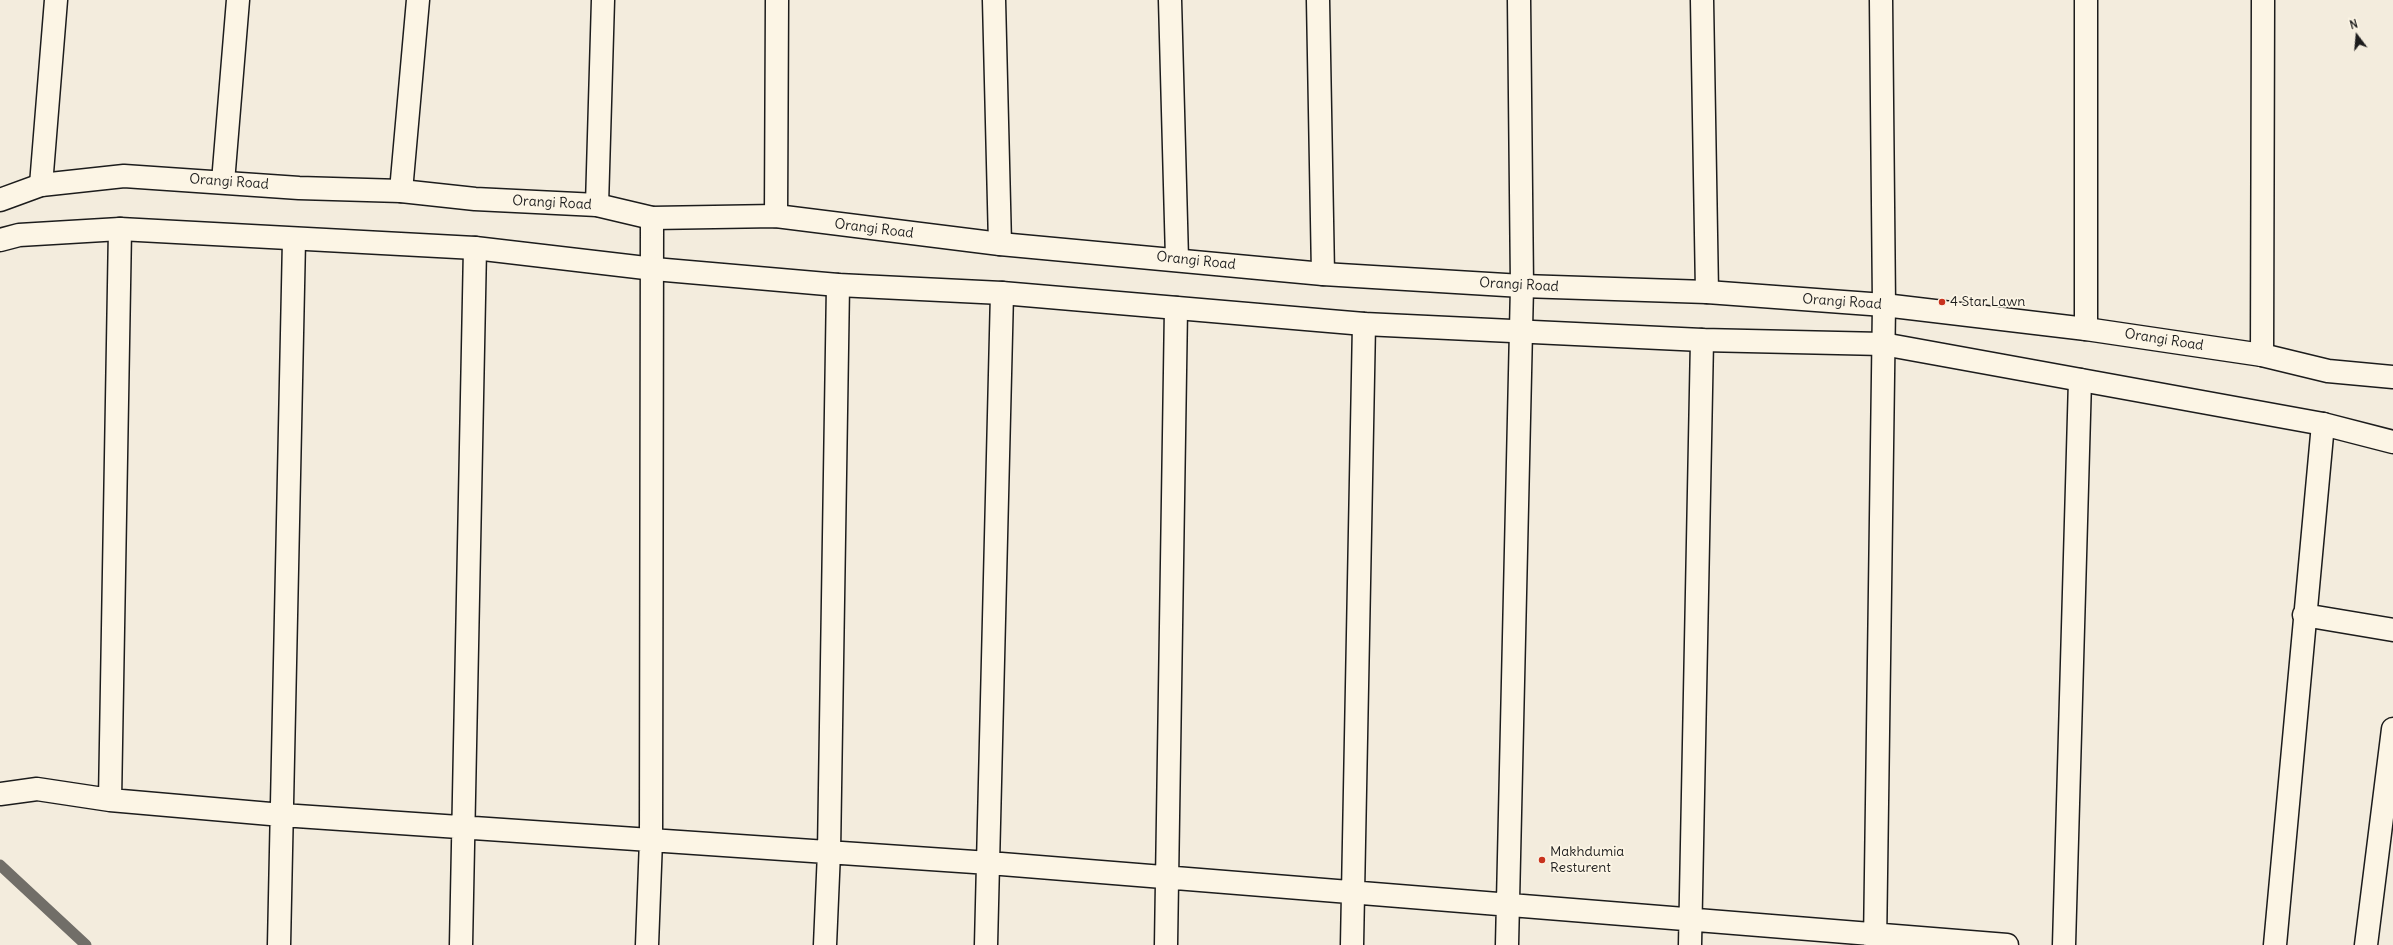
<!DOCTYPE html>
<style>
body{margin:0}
#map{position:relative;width:2393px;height:945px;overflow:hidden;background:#f3ecdd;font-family:Delius,sans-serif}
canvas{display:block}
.north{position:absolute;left:2337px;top:16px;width:40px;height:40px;-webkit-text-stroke:3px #fcf5e5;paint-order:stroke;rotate:344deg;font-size:11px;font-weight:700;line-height:16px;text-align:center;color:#1c1c1c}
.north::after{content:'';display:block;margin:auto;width:14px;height:18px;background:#1c1c1c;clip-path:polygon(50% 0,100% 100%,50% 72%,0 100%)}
</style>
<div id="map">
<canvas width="2393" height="945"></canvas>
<div class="north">N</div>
</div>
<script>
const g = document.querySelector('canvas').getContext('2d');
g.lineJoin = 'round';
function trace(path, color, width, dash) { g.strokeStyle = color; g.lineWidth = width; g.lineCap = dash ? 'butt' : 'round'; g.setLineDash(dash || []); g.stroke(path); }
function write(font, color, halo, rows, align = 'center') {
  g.font = font + ' Delius,sans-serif'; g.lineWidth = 3.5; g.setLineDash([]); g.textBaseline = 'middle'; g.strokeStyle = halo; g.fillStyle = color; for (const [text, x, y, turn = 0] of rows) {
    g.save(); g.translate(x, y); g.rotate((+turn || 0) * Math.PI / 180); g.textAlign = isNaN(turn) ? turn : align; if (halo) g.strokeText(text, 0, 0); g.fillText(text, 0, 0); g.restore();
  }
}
const stream = new Path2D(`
 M 0,865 L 86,945`);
const minor = new Path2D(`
 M 994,0 L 1000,244
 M 1170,0 L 1177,259
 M 1318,0 L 1323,274
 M 1702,0 L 1707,292
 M 223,182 L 238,0
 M 41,185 L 56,0
 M 401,191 L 418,0
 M 597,205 L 603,0
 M 776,216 L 777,0
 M 2086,329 L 2086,0
 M 2262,355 L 2263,0
 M 2304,615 L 2393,630
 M 0,794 L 37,789 L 110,800 L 282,815 L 989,863 L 2007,945
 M 110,800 L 120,229
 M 279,945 L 294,240
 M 461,945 L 475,248
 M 647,945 L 651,840 L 652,218
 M 825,945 L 829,852 L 838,285
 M 986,945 L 1002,293
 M 1166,945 L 1176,308
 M 1352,945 L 1364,324
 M 1507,945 L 1522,286 L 1519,0
 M 1690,945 L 1702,340
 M 1875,945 L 1884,305 L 1881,0
 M 2064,945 L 2080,380
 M 2275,945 L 2323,424
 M 2366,945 L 2393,729`);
const major = new Path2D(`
 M 0,200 L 41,185 L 124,176 L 299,188 L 401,191 L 475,199 L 597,205 L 652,218 L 776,216 L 1000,244 L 1323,274 L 1522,286 L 1707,292 L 1884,305 L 2086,329 L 2262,355 L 2328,371 L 2393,377
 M 0,240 L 19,235 L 120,229 L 475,248 L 654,269 L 838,285 L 1002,293 L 1364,324 L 1702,340 L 1883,344 L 2323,424 L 2393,442`);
const markers = [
 [1942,302,4,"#c8321e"],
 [1542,860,4,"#c8321e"]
];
const streetNames = [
 ["Orangi Road",229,182,4],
 ["Orangi Road",552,203,3],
 ["Orangi Road",874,229,7],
 ["Orangi Road",1196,261,6],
 ["Orangi Road",1519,285,3],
 ["Orangi Road",1842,302,4],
 ["Orangi Road",2164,340,9]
];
const poiNames = [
 ["4 Star Lawn",1950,302],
 ["Makhdumia",1550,852],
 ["Resturent",1550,868]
];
trace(stream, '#716e68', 11);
trace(minor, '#1c1c1c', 25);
trace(major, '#1c1c1c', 25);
trace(minor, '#fcf5e5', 22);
trace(major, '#fcf5e5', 22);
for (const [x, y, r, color] of markers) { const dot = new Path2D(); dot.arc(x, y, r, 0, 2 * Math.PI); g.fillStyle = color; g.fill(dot); trace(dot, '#fcf5e5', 1.5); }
write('14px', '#1c1c1c', '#fcf5e5', streetNames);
write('14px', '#1c1c1c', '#fcf5e5', poiNames, 'left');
</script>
